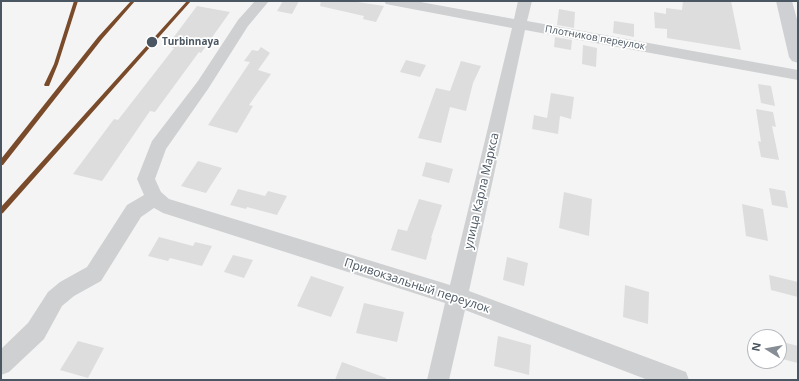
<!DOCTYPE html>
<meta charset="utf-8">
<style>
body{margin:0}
#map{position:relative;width:799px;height:381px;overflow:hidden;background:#f4f4f4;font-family:"Open Sans",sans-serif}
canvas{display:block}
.frame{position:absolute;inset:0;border:2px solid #4a5661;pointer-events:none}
.north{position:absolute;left:747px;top:329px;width:40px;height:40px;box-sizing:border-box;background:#fff;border:1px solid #b7bbc0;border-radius:50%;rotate:281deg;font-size:11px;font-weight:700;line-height:16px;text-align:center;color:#4a5661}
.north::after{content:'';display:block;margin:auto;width:14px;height:18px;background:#868d94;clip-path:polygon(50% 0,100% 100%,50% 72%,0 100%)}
</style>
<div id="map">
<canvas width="799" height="381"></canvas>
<div class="frame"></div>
<div class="north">N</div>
</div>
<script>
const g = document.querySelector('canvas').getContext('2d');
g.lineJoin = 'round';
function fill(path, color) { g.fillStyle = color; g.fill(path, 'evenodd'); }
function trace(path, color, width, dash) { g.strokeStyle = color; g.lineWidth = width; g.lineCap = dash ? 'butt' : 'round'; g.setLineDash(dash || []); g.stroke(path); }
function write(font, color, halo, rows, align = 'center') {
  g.font = font + ' "Open Sans",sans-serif'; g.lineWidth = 3.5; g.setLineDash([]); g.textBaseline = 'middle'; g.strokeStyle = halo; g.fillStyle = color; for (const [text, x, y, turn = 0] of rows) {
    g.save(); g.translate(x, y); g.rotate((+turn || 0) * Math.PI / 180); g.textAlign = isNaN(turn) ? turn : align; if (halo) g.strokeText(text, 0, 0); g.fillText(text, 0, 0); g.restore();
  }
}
const building = new Path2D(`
 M 283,1 L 299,1 L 292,14 L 277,11 Z
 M 321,1 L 351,1 L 384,6 L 376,22 L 363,19 L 364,16 L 320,6 Z
 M 683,1 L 731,1 L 741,50 L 667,38 L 667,29 L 655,28 L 654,12 L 666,14 L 666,8 L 682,10 Z
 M 197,6 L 230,12 L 201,53 L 199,52 L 155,112 L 150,111 L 102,181 L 73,174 L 114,119 L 118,120 L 174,48 L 167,46 Z
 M 559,9 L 575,12 L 574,28 L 557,25 Z
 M 614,21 L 634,24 L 634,37 L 613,33 Z
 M 555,37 L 572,40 L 571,50 L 554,47 Z
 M 583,45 L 597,48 L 596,67 L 582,64 Z
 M 261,47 L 270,53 L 258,70 L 271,74 L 249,105 L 253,106 L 237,133 L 208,125 L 250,62 L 244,61 L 252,50 L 258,51 Z
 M 406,60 L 426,65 L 420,77 L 400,72 Z
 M 461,61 L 481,66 L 473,83 L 466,111 L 450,107 L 441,143 L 418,138 L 436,88 L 450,91 Z
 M 758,84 L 771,86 L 775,106 L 761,103 Z
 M 551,93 L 574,97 L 571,119 L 560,116 L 558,134 L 532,129 L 534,115 L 547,118 Z
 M 756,109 L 773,112 L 776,127 L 772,126 L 779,160 L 761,157 L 758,141 L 761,142 Z
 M 198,161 L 222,168 L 206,193 L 181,186 Z
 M 426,162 L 453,169 L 449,183 L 422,176 Z
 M 769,188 L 785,191 L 788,208 L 772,205 Z
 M 238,189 L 265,196 L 268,191 L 287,196 L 277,215 L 247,207 L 246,209 L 230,205 Z
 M 564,192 L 592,199 L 589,236 L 559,228 Z
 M 419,199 L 442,205 L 431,238 L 432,238 L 426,260 L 391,250 L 398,229 L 407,231 Z
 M 742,204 L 763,209 L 768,241 L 746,236 Z
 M 159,237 L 193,246 L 195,242 L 212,246 L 202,266 L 170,258 L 168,261 L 148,256 Z
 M 233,255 L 253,260 L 244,278 L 224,272 Z
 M 507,257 L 528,263 L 524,286 L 503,280 Z
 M 769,275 L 798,282 L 798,297 L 771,290 Z
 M 311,276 L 344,287 L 331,317 L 297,306 Z
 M 625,285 L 649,292 L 648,324 L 623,317 Z
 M 364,303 L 404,312 L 397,342 L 356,333 Z
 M 498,336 L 531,345 L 529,375 L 494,366 Z
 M 78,341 L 104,348 L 88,378 L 60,370 Z
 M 779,341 L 798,346 L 798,363 L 782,359 Z
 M 342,362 L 386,378 L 386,380 L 335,380 Z`);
const street = new Path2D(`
 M 255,1 L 269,1 L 248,26 L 208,89 L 166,149 L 155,179 L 161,192 L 169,199 L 450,285 L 512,28 L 391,5 L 386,4 L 384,1 L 415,1 L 514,19 L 518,1 L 532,1 L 527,21 L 798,70 L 798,80 L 525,30 L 469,291 L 678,369 L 686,372 L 689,380 L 648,380 L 465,310 L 449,380 L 427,380 L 445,303 L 163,213 L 154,208 L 141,217 L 101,281 L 74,296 L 62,306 L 44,339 L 9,372 L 1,375 L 1,349 L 28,323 L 48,292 L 60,282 L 87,267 L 127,205 L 144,195 L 137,179 L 152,141 L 198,81 L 238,20 Z`);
const secondary = new Path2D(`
 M 776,1 L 792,1 L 798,23 L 798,63 L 792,61 L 789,57 Z`);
const rail1 = new Path2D(`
 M 74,1 L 78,1 L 58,64 L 49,86 L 45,86 L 44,85 L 54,64 Z
 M 131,1 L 135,1 L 102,39 L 3,165 L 1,165 L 1,159 L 98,37 Z
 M 187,1 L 191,1 L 3,213 L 1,214 L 1,207 Z`);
const markers = [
 [152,42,6,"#4a5661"]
];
const farStreetnames = [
 ["Плотников переулок",595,38,10]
];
const farStopnames = [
 ["Turbinnaya",162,42]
];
const streetNames = [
 ["улица Карла Маркса",482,191,-77],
 ["Привокзальный переулок",417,286,18]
];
fill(building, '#ddddde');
fill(street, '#ced0d2');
fill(secondary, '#ced0d4');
fill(rail1, '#7a4b2a');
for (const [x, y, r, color] of markers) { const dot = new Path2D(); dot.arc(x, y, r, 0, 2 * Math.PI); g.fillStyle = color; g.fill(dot); trace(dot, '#fff', 1.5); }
write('10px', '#4a5661', '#fff', farStreetnames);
write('bold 10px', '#4a5661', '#fff', farStopnames, 'left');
write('12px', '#4a5661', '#fff', streetNames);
</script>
